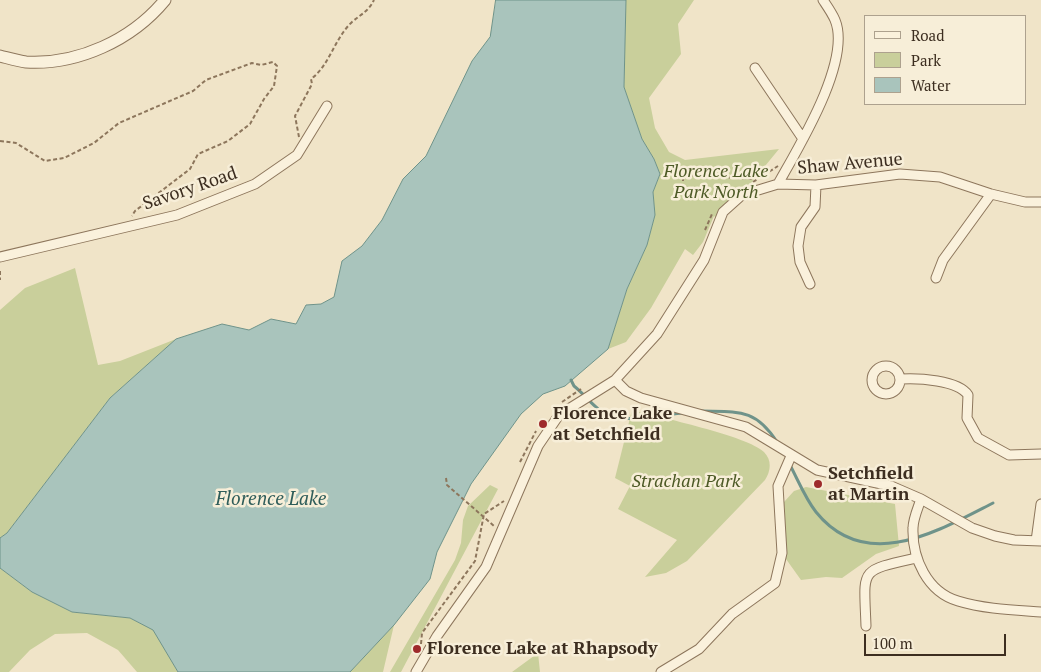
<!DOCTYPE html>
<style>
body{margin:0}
#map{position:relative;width:1041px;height:672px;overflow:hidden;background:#f0e4c8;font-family:"PT Serif",serif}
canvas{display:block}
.legend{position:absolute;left:864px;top:15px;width:162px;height:90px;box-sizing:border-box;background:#f7eed8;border:1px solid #ada18e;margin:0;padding:6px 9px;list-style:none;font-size:15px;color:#3d2e20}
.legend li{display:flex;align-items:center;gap:10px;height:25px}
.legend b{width:25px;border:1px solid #ada18e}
.scale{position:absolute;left:864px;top:634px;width:142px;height:22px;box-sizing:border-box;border:2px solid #3d2e20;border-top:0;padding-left:6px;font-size:15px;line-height:18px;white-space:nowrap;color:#3d2e20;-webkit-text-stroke:4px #f7eed8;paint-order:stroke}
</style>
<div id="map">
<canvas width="1041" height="672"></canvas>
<ul class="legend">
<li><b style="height:6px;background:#faf1dc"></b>Road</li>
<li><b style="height:14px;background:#c9cf9b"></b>Park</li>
<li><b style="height:14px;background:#a9c4bc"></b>Water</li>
</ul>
<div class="scale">100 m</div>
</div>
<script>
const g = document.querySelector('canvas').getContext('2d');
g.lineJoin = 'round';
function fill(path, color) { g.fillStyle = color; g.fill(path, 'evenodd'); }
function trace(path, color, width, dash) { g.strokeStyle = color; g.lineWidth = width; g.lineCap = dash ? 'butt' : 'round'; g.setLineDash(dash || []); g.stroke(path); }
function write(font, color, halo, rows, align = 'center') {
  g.font = font + ' "PT Serif",serif'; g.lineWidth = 5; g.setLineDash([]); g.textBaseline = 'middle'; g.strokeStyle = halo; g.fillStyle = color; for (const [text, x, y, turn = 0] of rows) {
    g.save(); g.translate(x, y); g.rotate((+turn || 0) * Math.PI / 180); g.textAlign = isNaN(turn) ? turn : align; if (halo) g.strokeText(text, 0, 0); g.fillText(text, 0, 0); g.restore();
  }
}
const green = new Path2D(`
 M 626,0 L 694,0 L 678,24 L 681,54 L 649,98 L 655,128 L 669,152 L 685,160 L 779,149 L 720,221 L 714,216 L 703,242 L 693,255 L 685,249 L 651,308 L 626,342 L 608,349 L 627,289 L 647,245 L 655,215 L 653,192 L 660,174 L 654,159 L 642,139 L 624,87 Z
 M 75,268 L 98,365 L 120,361 L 176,339 L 110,398 L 7,533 L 0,538 L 0,310 L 25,288 Z
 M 632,410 C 658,417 748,436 764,452 C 772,460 771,471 765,480 L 687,561 L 666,573 L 645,577 L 677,540 L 618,509 L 630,486 L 615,478 Z
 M 490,485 L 498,489 L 401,672 L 390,672 L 455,560 L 461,543 L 463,520 L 468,506 Z
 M 806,487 L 895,504 L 899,546 L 876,554 L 842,578 L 826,577 L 801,580 L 786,559 L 784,502 L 794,491 Z
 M 0,568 L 32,592 L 72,612 L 130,618 L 154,630 L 178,672 L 137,672 L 118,650 L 87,633 L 55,634 L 30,650 L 9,672 L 0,672 Z
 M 394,625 L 383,672 L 350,672 Z
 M 538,653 L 540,672 L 512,672 Z`);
const water = new Path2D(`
 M 496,0 L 626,0 L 624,87 L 642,139 L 654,159 L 660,174 L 653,192 L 655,215 L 647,245 L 627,289 L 608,349 L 565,386 L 543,394 L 521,414 L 471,484 L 437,552 L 430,579 L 394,625 L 350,672 L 178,672 L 153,630 L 130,618 L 72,612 L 32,592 L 0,568 L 0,538 L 7,533 L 110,398 L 176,339 L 222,324 L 249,330 L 271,319 L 296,324 L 306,305 L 321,304 L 334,297 L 342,261 L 362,246 L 382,220 L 403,179 L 426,156 L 472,61 L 490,37 Z`);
const stream = new Path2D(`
 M 571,380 L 574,386 C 584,394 592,405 602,412 C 619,425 663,415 682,413
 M 701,411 C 738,412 755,408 777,442
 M 790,465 C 798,480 805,498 816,512 C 866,574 938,531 993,503`);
const path = new Path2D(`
 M 299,137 L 295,116 L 312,84 L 311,79 C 330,65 334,39 352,22 C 361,14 368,12 374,0
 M 0,141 L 16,143 L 45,161 L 64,158 L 94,143 L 119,123 L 193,91 L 206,80 L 252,63 L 261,65 L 273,62 L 277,66 L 274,86 L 264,99 L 250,124 L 228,141 L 198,154 L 190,169 L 135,211 L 132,216
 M 683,181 L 683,175 L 755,179
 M 753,182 L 778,166
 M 705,230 L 712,214
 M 0,271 L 0,280
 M 562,402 L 581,389
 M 520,462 L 536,431
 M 446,478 L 447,485 L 494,526
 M 421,644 L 422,633 L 475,561 L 484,514 L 504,501`);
const minor = new Path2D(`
 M 755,68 L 803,139
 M 778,184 L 816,185 L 900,174 L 940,177 L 991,194 L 1025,202 L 1041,202
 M 0,257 L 177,215 L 255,184 L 297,155 L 327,106
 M 936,278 L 943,260 L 991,194
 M 810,284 L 800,262 L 798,246 L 801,227 L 815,207 L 816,185
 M872 380a14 14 0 1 1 28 0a14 14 0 1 1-28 0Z
 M 901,379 C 918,378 958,380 968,395 L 967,418 L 978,438 L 1009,455 L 1041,454
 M 615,380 L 626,391 L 641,398 L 746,427 L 817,470 L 891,486 L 921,499 L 972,528 L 995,536 L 1014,540 L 1041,541
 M 921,499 C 918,508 913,519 913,528 C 912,558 927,592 958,601 C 984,609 1013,610 1041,612
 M 1036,541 L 1041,504
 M 866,626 C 864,568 858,571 916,558
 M 416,672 L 437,636 L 486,567 L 538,446 L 559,415 L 615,380 L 657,334 L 704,260 L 723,212 L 742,195 L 778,184 C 798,148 852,61 835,20 C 832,13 827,6 823,0
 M 661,672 L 699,649 L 732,614 L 775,583 L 782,553 L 778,486 L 791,456`);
const tertiary = new Path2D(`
 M 0,56 C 8,58 18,61 26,62 C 78,65 132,40 165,0`);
const markers = [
 [543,424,5,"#9e2a2b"],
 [818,484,5,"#9e2a2b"],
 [417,649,5,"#9e2a2b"]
];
const streetNames = [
 ["Shaw Avenue",850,164,-5],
 ["Savory Road",190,189,-19]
];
const parkNames = [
 ["Florence Lake",716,172],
 ["Park North",716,193],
 ["Strachan Park",686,482]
];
const poiNames = [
 ["Florence Lake",553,414],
 ["at Setchfield",553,435],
 ["Setchfield",828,474],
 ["at Martin",828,495],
 ["Florence Lake at Rhapsody",427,649]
];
const waterNames = [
 ["Florence Lake",271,500]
];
fill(green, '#c9cf9b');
fill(water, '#a9c4bc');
trace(water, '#6f938a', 1);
trace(stream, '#6f938a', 3);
trace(minor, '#8d765c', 11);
trace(tertiary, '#8d765c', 13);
trace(path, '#8d765c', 2, [4, 2.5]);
trace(minor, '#faf1dc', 9);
trace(tertiary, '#faf1dc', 11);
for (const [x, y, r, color] of markers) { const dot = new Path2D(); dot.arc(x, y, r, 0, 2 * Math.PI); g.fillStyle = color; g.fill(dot); trace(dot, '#f7eed8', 2); }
write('18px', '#3d2e20', '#f7eed8', streetNames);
write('italic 18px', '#4d5a26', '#f7eed8', parkNames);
write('bold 18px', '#3d2e20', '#f7eed8', poiNames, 'left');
write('italic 19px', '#2f5d5a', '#f7eed8', waterNames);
</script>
